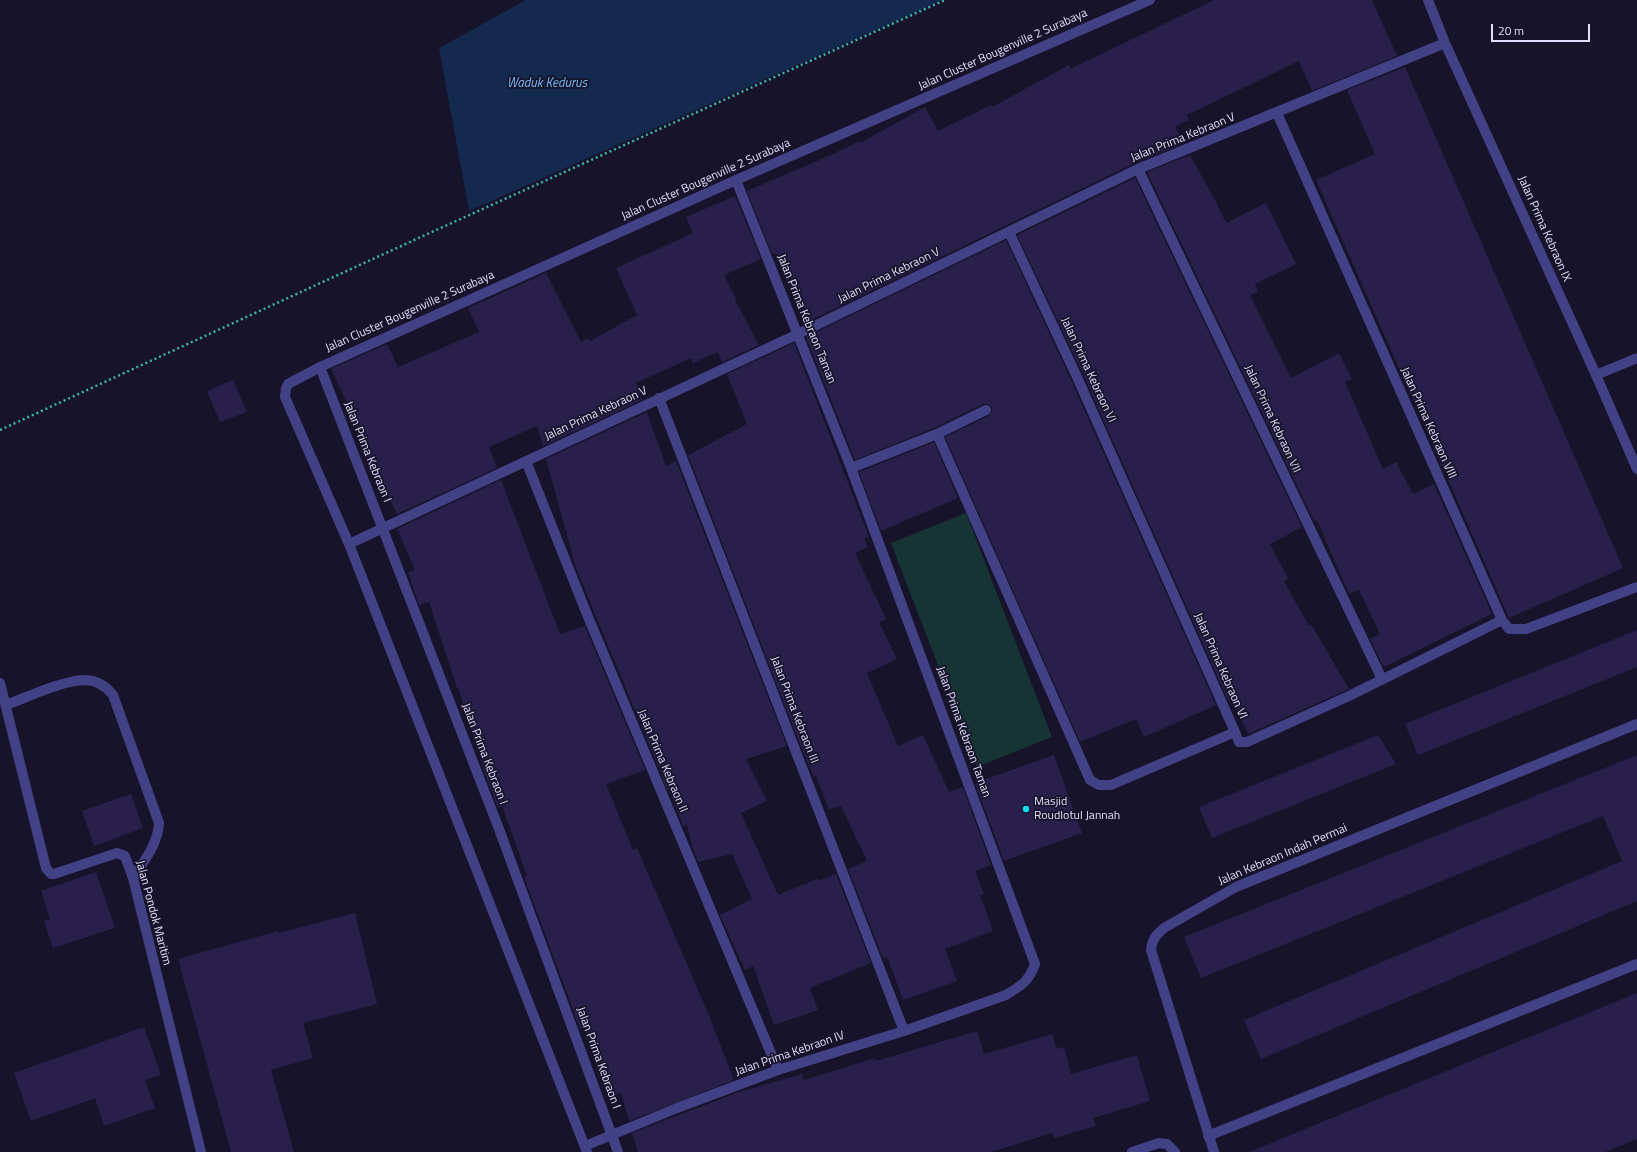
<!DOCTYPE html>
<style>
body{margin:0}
#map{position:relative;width:1637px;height:1152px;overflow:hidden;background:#17132a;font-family:"Titillium Web",sans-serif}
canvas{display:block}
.scale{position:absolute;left:1491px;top:24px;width:99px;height:18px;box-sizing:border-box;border:2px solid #e1defd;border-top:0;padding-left:5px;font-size:12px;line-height:14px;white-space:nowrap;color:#e1defd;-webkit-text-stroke:3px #17132a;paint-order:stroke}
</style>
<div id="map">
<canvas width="1637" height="1152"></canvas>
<div class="scale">20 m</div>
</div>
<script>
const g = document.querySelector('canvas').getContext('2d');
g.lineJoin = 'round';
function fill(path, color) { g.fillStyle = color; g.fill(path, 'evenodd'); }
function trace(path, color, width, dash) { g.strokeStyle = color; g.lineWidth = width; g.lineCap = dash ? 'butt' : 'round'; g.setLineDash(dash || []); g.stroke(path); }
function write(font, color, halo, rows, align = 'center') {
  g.font = font + ' "Titillium Web",sans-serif'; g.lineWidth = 3.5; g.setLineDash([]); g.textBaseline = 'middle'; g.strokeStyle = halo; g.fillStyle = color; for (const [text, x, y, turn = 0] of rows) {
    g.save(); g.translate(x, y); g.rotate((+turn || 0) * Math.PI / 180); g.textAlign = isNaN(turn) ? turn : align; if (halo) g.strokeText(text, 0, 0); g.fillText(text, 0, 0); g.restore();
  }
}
const green = new Path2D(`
 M 966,513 L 1052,737 L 977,767 L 891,543 Z`);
const water = new Path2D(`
 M 526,0 L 943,0 L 469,211 L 439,48 Z`);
const building = new Path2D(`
 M 1214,0 L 1372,0 L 1397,56 L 1312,91 L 1299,61 L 1187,115 L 1189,120 L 1175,127 L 1184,143 L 1135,163 L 803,324 L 800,311 L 775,253 L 772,254 L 747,191 L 831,155 L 859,141 L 860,143 L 925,107 L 938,131 L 991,105 L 992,107 L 1069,65 L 1070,69 Z
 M 1405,67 L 1623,568 L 1509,618 L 1316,180 L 1375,154 L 1347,90 Z
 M 1190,155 L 1217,204 L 1226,223 L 1266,203 L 1296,264 L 1255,284 L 1258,292 L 1250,295 L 1291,378 L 1339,353 L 1352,379 L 1345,382 L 1383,469 L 1396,462 L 1413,494 L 1434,484 L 1492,614 L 1384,667 L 1370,639 L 1380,634 L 1359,590 L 1349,594 L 1317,520 L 1314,521 L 1147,172 Z
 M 1135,178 L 1302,527 L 1270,544 L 1288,578 L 1284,581 L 1309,626 L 1311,624 L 1349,689 L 1248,734 L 1232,699 L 1228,700 L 1083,374 L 1017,235 Z
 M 735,196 L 761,259 L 724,275 L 736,299 L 735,300 L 759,345 L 722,362 L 718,352 L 693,363 L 691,358 L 636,383 L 642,400 L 543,446 L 537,426 L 489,447 L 497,468 L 397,514 L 360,439 L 363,437 L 331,369 L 387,344 L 398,367 L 479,332 L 468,308 L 546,273 L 581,342 L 588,338 L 590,341 L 637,315 L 616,268 L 693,233 L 686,217 Z
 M 1006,240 L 1071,380 L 1216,705 L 1144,737 L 1136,719 L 1080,742 L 945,437 L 989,416 L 992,411 L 992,407 L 987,404 L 983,404 L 934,428 L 855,460 L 806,337 Z
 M 794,343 L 869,537 L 864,539 L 868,547 L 855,553 L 886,619 L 879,622 L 897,659 L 867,673 L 898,746 L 923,735 L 949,792 L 963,787 L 991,865 L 975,871 L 984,894 L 980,895 L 993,931 L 945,949 L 957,981 L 903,1000 L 888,959 L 887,957 L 883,958 L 848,869 L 867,861 L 841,806 L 829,810 L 816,776 L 814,777 L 799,742 L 688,455 L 747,424 L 727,374 Z
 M 233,380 L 247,412 L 220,422 L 207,391 Z
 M 647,412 L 666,466 L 676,461 L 787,746 L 746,759 L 767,801 L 741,813 L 778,895 L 817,879 L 818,881 L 836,874 L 871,963 L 810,988 L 818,1010 L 774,1025 L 753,966 L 745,970 L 720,915 L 752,899 L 732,854 L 698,862 L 693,849 L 687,825 L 683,826 L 669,789 L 667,790 L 663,780 L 659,766 L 658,766 L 576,568 L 546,459 Z
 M 934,442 L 958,498 L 881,531 L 859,472 Z
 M 501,480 L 560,634 L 585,626 L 645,770 L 606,784 L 633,850 L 637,848 L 708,1013 L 734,1080 L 629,1121 L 621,1093 L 609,1097 L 584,1027 L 580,1029 L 524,877 L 527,876 L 502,806 L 498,808 L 485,774 L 458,688 L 457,688 L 429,602 L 419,605 L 415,594 L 408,572 L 415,570 L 397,529 Z
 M 1637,630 L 1637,667 L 1418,755 L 1405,724 Z
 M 1378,735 L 1396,764 L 1212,838 L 1199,807 Z
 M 1054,755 L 1082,833 L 1004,861 L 975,783 Z
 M 1637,755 L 1637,901 L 1261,1059 L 1244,1020 L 1622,861 L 1603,816 L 1201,978 L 1184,937 Z
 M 131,794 L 143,828 L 94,846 L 82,811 Z
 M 96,872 L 115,928 L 53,948 L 44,921 L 50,919 L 41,891 Z
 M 355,913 L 377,1004 L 303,1023 L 313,1058 L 271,1070 L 294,1152 L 231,1152 L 178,959 L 278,931 L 278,933 Z
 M 1637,993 L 1637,1139 L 1605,1152 L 1249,1152 Z
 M 144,1027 L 161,1075 L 145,1080 L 155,1108 L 104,1126 L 95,1098 L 31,1121 L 14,1073 Z
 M 977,1031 L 984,1054 L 1052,1034 L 1057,1049 L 1064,1047 L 1071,1074 L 1137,1055 L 1150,1101 L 1093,1118 L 1096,1126 L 1054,1138 L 1052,1133 L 991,1152 L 638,1152 L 632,1133 L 739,1092 L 802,1074 L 804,1080 L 875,1058 L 876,1061 Z`);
const path = new Path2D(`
 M 0,430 L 423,236 L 945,0`);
const minor = new Path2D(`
 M 1428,0 L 1445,43 L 1596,375 L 1637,469
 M 1277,113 L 1502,620 L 1509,629 L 1526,629 L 1637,587
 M 1138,169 L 1382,679
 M 320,367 L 499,829 L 618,1152
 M 1596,375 L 1637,358
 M 659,398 L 904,1031
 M 937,434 L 1090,780 L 1099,785 L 1111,785 L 1235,732 L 1077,377 L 1009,232
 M 526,461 L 586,612 L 778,1070
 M 851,468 L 937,434 L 986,410
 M 349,544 L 798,334 L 1138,169 L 1445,43
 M 0,683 L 46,868 L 51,874 L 54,874 L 117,853 L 125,856 L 133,878 L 201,1152
 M 6,705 C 28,697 61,681 84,680 C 96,680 106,686 113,695 L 159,823 C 158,844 144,861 133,878
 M 1235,732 L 1239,742 L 1247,742 L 1349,696 L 1502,620
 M 1208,1136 L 1637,964
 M 585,1146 L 677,1108 L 778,1070 L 904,1031 L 1006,995 C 1021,986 1029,981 1035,964 L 851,468 L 736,180
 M 587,1152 L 349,544 L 285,397 L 286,388 L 288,384 L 320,367 L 736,180 L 1150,0
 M 1132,1152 L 1159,1143 L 1167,1144 L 1175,1152
 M 1214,1152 L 1151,950 C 1152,939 1156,935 1164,928 L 1236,887 L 1637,724`);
const markers = [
 [1026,809,4,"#16dbf1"]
];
const streetNames = [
 ["Jalan Cluster Bougenville 2 Surabaya",1003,50,-24],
 ["Jalan Prima Kebraon V",1183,138,-22],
 ["Jalan Cluster Bougenville 2 Surabaya",706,180,-24],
 ["Jalan Prima Kebraon IX",1544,229,66],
 ["Jalan Prima Kebraon V",889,276,-26],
 ["Jalan Cluster Bougenville 2 Surabaya",410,312,-24],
 ["Jalan Prima Kebraon Taman",806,319,68],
 ["Jalan Prima Kebraon VI",1088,370,65],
 ["Jalan Prima Kebraon V",596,414,-25],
 ["Jalan Prima Kebraon VII",1272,419,65],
 ["Jalan Prima Kebraon VIII",1428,423,66],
 ["Jalan Prima Kebraon I",367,452,68],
 ["Jalan Prima Kebraon VI",1220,666,66],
 ["Jalan Prima Kebraon III",794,710,69],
 ["Jalan Prima Kebraon Taman",963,732,70],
 ["Jalan Prima Kebraon I",484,754,69],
 ["Jalan Prima Kebraon II",662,761,67],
 ["Jalan Kebraon Indah Permai",1283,855,-23],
 ["Jalan Pondok Maritim",153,913,75],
 ["Jalan Prima Kebraon IV",790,1054,-19],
 ["Jalan Prima Kebraon I",598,1058,70]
];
const poiNames = [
 ["Masjid",1034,802],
 ["Roudlotul Jannah",1034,816]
];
const waterNames = [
 ["Waduk Kedurus",547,84]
];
fill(green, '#163433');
fill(water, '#13294e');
fill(building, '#28204a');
trace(path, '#39b6ae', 2.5, [2, 3]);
trace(minor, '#434186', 10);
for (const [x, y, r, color] of markers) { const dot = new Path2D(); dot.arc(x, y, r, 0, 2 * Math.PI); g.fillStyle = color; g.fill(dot); trace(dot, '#17132a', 1.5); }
write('12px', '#e1defd', '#17132a', streetNames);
write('12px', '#e1defd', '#17132a', poiNames, 'left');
write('italic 13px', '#72baf6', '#17132a', waterNames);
</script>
